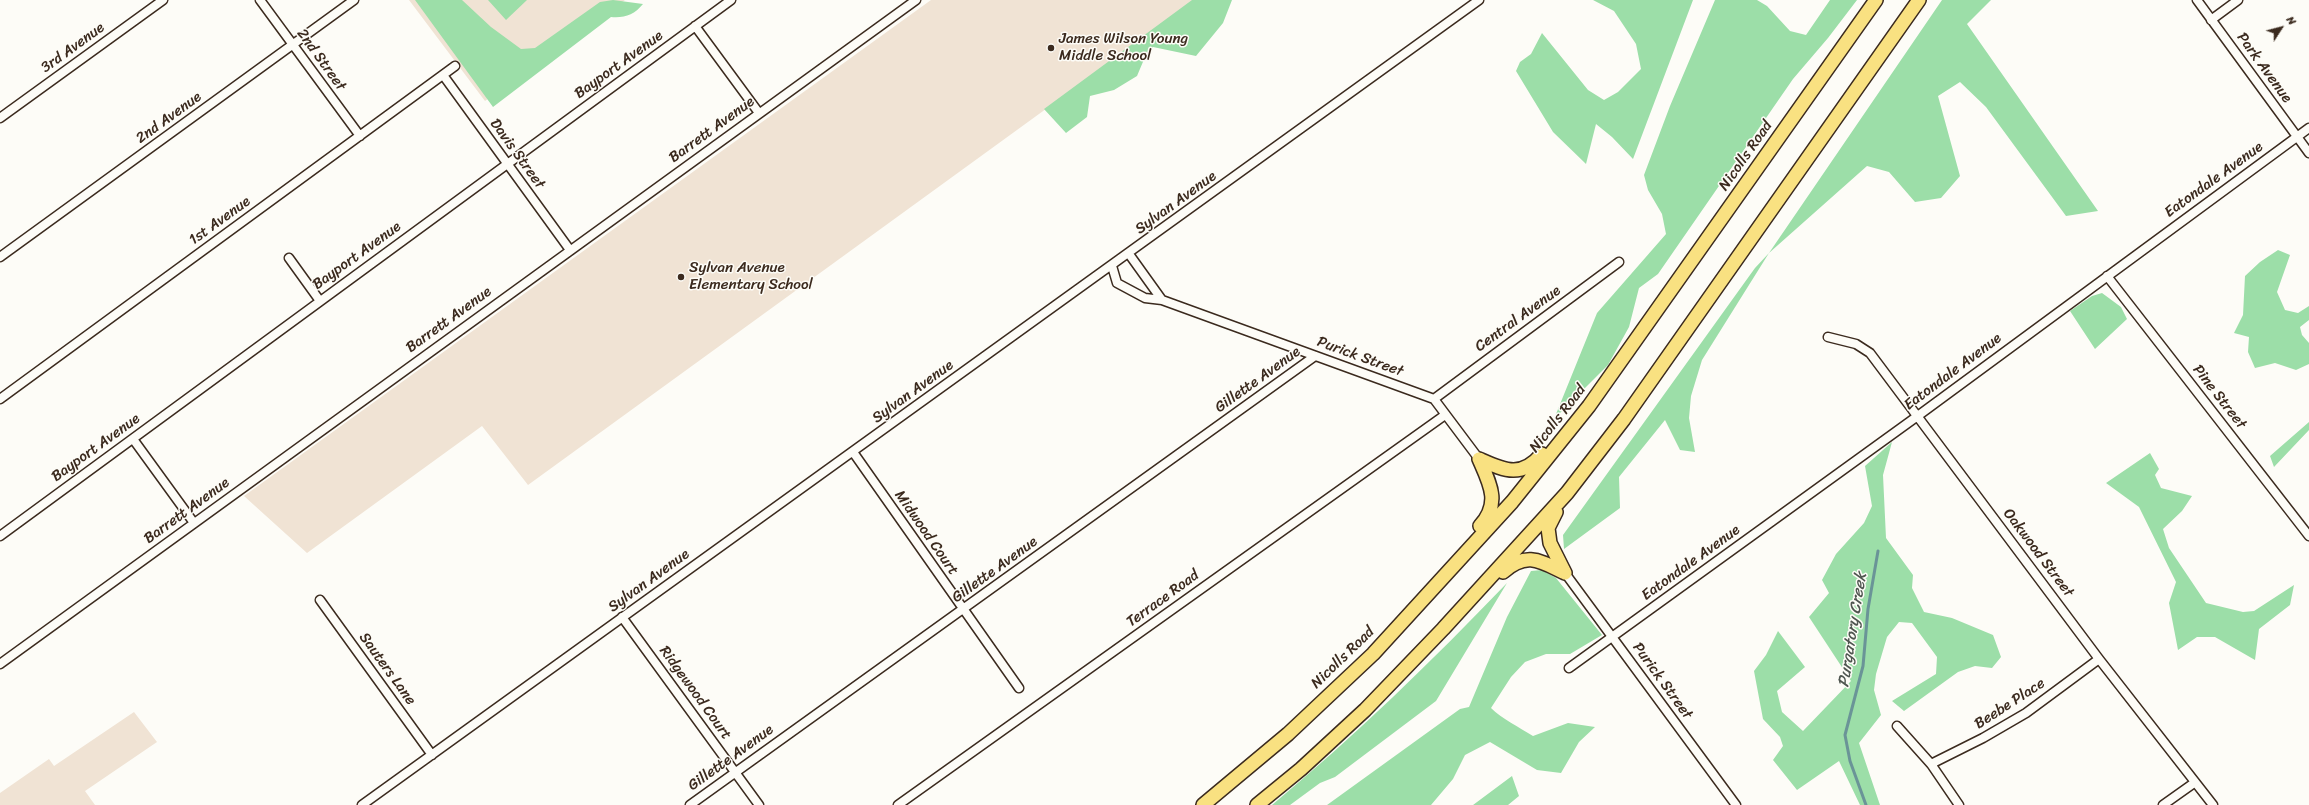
<!DOCTYPE html>
<style>
body{margin:0}
#map{position:relative;width:2309px;height:805px;overflow:hidden;background:#fdfcf7;font-family:Sriracha,sans-serif}
canvas{display:block}
.north{position:absolute;left:2261px;top:8px;width:40px;height:40px;-webkit-text-stroke:3px #fdfcf7;paint-order:stroke;rotate:54deg;font-size:11px;font-weight:700;line-height:16px;text-align:center;color:#3b2a1e}
.north::after{content:'';display:block;margin:auto;width:14px;height:18px;background:#3b2a1e;clip-path:polygon(50% 0,100% 100%,50% 72%,0 100%)}
</style>
<div id="map">
<canvas width="2309" height="805"></canvas>
<div class="north">N</div>
</div>
<script>
const g = document.querySelector('canvas').getContext('2d');
g.lineJoin = 'round';
function fill(path, color) { g.fillStyle = color; g.fill(path, 'evenodd'); }
function trace(path, color, width, dash) { g.strokeStyle = color; g.lineWidth = width; g.lineCap = dash ? 'butt' : 'round'; g.setLineDash(dash || []); g.stroke(path); }
function write(font, color, halo, rows, align = 'center') {
  g.font = font + ' Sriracha,sans-serif'; g.lineWidth = 3; g.setLineDash([]); g.textBaseline = 'middle'; g.strokeStyle = halo; g.fillStyle = color; for (const [text, x, y, turn = 0] of rows) {
    g.save(); g.translate(x, y); g.rotate((+turn || 0) * Math.PI / 180); g.textAlign = isNaN(turn) ? turn : align; if (halo) g.strokeText(text, 0, 0); g.fillText(text, 0, 0); g.restore();
  }
}
const built = new Path2D(`
 M 409,0 L 625,0 L 485,101 Z
 M 931,0 L 1196,0 L 528,485 L 482,426 L 307,553 L 244,496 Z
 M 134,712 L 157,742 L 85,791 L 95,805 L 0,805 L 0,793 L 49,759 L 54,766 Z`);
const green = new Path2D(`
 M 415,0 L 462,0 L 491,27 L 521,49 L 535,48 L 600,2 L 613,0 L 643,4 C 634,15 625,18 611,17 L 493,107 Z
 M 488,0 L 527,0 L 506,20 Z
 M 1192,0 L 1232,0 L 1223,23 L 1196,56 L 1153,47 L 1145,57 L 1137,76 L 1114,90 L 1090,96 L 1087,117 L 1066,133 L 1044,109 Z
 M 1593,0 L 1693,0 L 1633,159 L 1612,137 L 1596,124 L 1586,164 L 1553,132 L 1516,71 L 1520,62 L 1531,54 L 1542,33 L 1588,90 L 1604,100 L 1618,92 L 1641,69 L 1636,44 L 1614,11 Z
 M 1715,0 L 1757,0 L 1767,6 L 1790,31 L 1806,35 L 1830,0 L 1857,0 L 1828,38 L 1793,79 L 1658,274 L 1639,288 L 1629,327 L 1608,365 L 1554,419 L 1597,313 L 1666,234 L 1662,214 L 1648,190 L 1644,175 L 1670,106 Z
 M 1942,0 L 1991,0 L 1967,24 L 2098,211 L 2066,216 L 1986,107 L 1960,82 L 1938,96 L 1960,176 L 1941,198 L 1915,202 L 1889,172 L 1867,166 L 1769,253 L 1702,360 L 1691,396 L 1689,418 L 1695,452 L 1680,450 L 1665,420 L 1619,477 L 1620,508 L 1564,549 L 1563,535 L 1755,268 L 1769,253 Z
 M 2278,250 L 2290,255 L 2277,292 L 2285,310 L 2298,313 L 2309,306 L 2309,320 L 2300,327 L 2302,335 L 2309,343 L 2309,364 L 2296,370 L 2275,363 L 2255,368 L 2248,352 L 2249,337 L 2234,333 L 2243,315 L 2245,276 L 2260,262 Z
 M 2102,293 L 2121,307 L 2127,319 L 2095,349 L 2070,311 L 2092,296 Z
 M 2309,422 L 2309,430 L 2274,467 L 2270,456 Z
 M 1892,442 L 1883,475 L 1886,538 L 1913,575 L 1912,588 L 1924,612 L 1952,618 L 1993,635 L 2001,657 L 1992,668 L 1975,666 L 1958,672 L 1904,711 L 1892,701 L 1936,674 L 1937,657 L 1912,623 L 1899,622 L 1887,637 L 1876,674 L 1874,690 L 1881,715 L 1859,743 L 1880,805 L 1860,805 L 1839,761 L 1797,790 L 1773,760 L 1783,746 L 1780,737 L 1763,719 L 1754,671 L 1766,655 L 1778,631 L 1805,667 L 1777,691 L 1782,712 L 1803,731 L 1851,681 L 1809,617 L 1829,593 L 1822,580 L 1836,554 L 1864,523 L 1872,506 L 1865,466 Z
 M 2150,453 L 2159,469 L 2155,475 L 2161,488 L 2192,496 L 2182,511 L 2163,529 L 2169,548 L 2206,603 L 2243,612 L 2254,611 L 2294,585 L 2290,605 L 2259,629 L 2255,660 L 2215,637 L 2197,637 L 2178,650 L 2169,603 L 2176,582 L 2139,507 L 2106,483 Z
 M 1542,570 L 1556,578 L 1602,635 L 1570,654 L 1546,654 L 1525,662 L 1511,677 L 1491,708 C 1502,719 1519,727 1533,736 L 1568,723 L 1595,727 L 1579,742 L 1561,773 L 1537,770 L 1490,742 L 1465,755 L 1453,779 L 1431,805 L 1327,805 L 1460,709 L 1469,707 L 1507,617 L 1531,571 Z
 M 1507,583 L 1436,701 L 1335,777 L 1320,783 L 1290,805 L 1272,805 C 1355,736 1432,661 1507,583 Z
 M 1512,776 L 1519,796 L 1508,805 L 1473,805 Z`);
const stream = new Path2D(`
 M 1866,805 L 1850,761 L 1845,735 L 1863,666 L 1868,609 L 1878,551`);
const minor = new Path2D(`
 M 260,0 L 360,136
 M 2197,0 L 2309,153
 M 2211,20 L 2238,0
 M 695,26 L 759,113
 M 443,75 L 570,250
 M 0,118 L 163,0
 M 0,257 L 354,0
 M 289,258 L 320,301
 M 1112,266 L 1117,283 L 1145,298 L 1162,300 L 1129,254
 M 2107,276 L 2309,536
 M 1162,300 L 1434,399 L 1479,459
 M 1828,337 L 1856,344 L 1870,353 L 2099,659 L 2213,805
 M 0,399 L 455,66
 M 1434,399 L 1619,262
 M 133,439 L 194,523
 M 853,452 L 1019,688
 M 0,536 L 731,0
 M 1565,573 L 1736,805
 M 320,600 L 432,755
 M 622,617 L 759,805
 M 0,664 L 916,0
 M 1569,668 L 1919,415 L 2309,128
 M 1897,726 L 1931,764 L 1959,805
 M 1931,764 L 1983,738 L 2026,713 L 2099,659
 M 362,805 L 1479,0
 M 690,805 L 1315,356
 M 898,805 L 1445,415
 M 2163,805 L 2194,783`);
const trunk = new Path2D(`
 M 1479,459 C 1504,470 1521,479 1542,454
 M 1479,459 C 1490,484 1501,503 1480,526
 M 1556,512 L 1548,528 L 1550,543 L 1565,573
 M 1503,572 C 1527,551 1540,561 1565,573
 M 1203,805 L 1288,734 L 1373,654 L 1512,502 L 1589,406 L 1876,0
 M 1257,805 L 1301,769 L 1365,710 L 1443,629 L 1567,493 L 1624,419 L 1919,0`);
const markers = [
 [1051,48,4,"#3b2a1e"],
 [681,277,4,"#3b2a1e"]
];
const poiNames = [
 ["James Wilson Young",1059,39],
 ["Middle School",1059,56],
 ["Sylvan Avenue",689,268],
 ["Elementary School",689,285]
];
const streetNames = [
 ["3rd Avenue",73,48,-36],
 ["2nd Street",321,60,54],
 ["Bayport Avenue",619,65,-36],
 ["Park Avenue",2264,68,54],
 ["2nd Avenue",169,118,-36],
 ["Barrett Avenue",712,130,-36],
 ["Davis Street",517,154,54],
 ["Nicolls Road",1746,156,-55],
 ["Eatondale Avenue",2214,180,-36],
 ["Sylvan Avenue",1176,203,-36],
 ["1st Avenue",220,221,-36],
 ["Bayport Avenue",357,256,-36],
 ["Central Avenue",1518,319,-36],
 ["Barrett Avenue",449,320,-36],
 ["Purick Street",1360,357,20],
 ["Eatondale Avenue",1953,372,-37],
 ["Gillette Avenue",1258,380,-36],
 ["Sylvan Avenue",913,392,-36],
 ["Pine Street",2219,397,52],
 ["Nicolls Road",1558,419,-52],
 ["Bayport Avenue",96,448,-36],
 ["Barrett Avenue",187,511,-36],
 ["Midwood Court",926,533,55],
 ["Oakwood Street",2038,553,53],
 ["Eatondale Avenue",1691,563,-36],
 ["Gillette Avenue",995,570,-36],
 ["Sylvan Avenue",649,581,-36],
 ["Terrace Road",1163,599,-36],
 ["Nicolls Road",1343,658,-44],
 ["Sauters Lane",387,669,54],
 ["Purick Street",1662,681,54],
 ["Ridgewood Court",695,693,54],
 ["Beebe Place",2010,704,-33],
 ["Gillette Avenue",731,758,-36]
];
const waterNames = [
 ["Purgatory Creek",1853,630,-81]
];
fill(built, '#f0e3d4');
fill(green, '#9cdea8');
trace(stream, '#6a9497', 3);
trace(minor, '#3b2a1e', 11);
trace(trunk, '#3b2a1e', 16);
trace(minor, '#fdfcf7', 8);
trace(trunk, '#f9e181', 13);
for (const [x, y, r, color] of markers) { const dot = new Path2D(); dot.arc(x, y, r, 0, 2 * Math.PI); g.fillStyle = color; g.fill(dot); trace(dot, '#fdfcf7', 1.5); }
write('15px', '#3b2a1e', '#fdfcf7', poiNames, 'left');
write('15px', '#3b2a1e', '#fdfcf7', streetNames);
write('italic 16px', '#4f5650', '#fdfcf7', waterNames);
</script>
